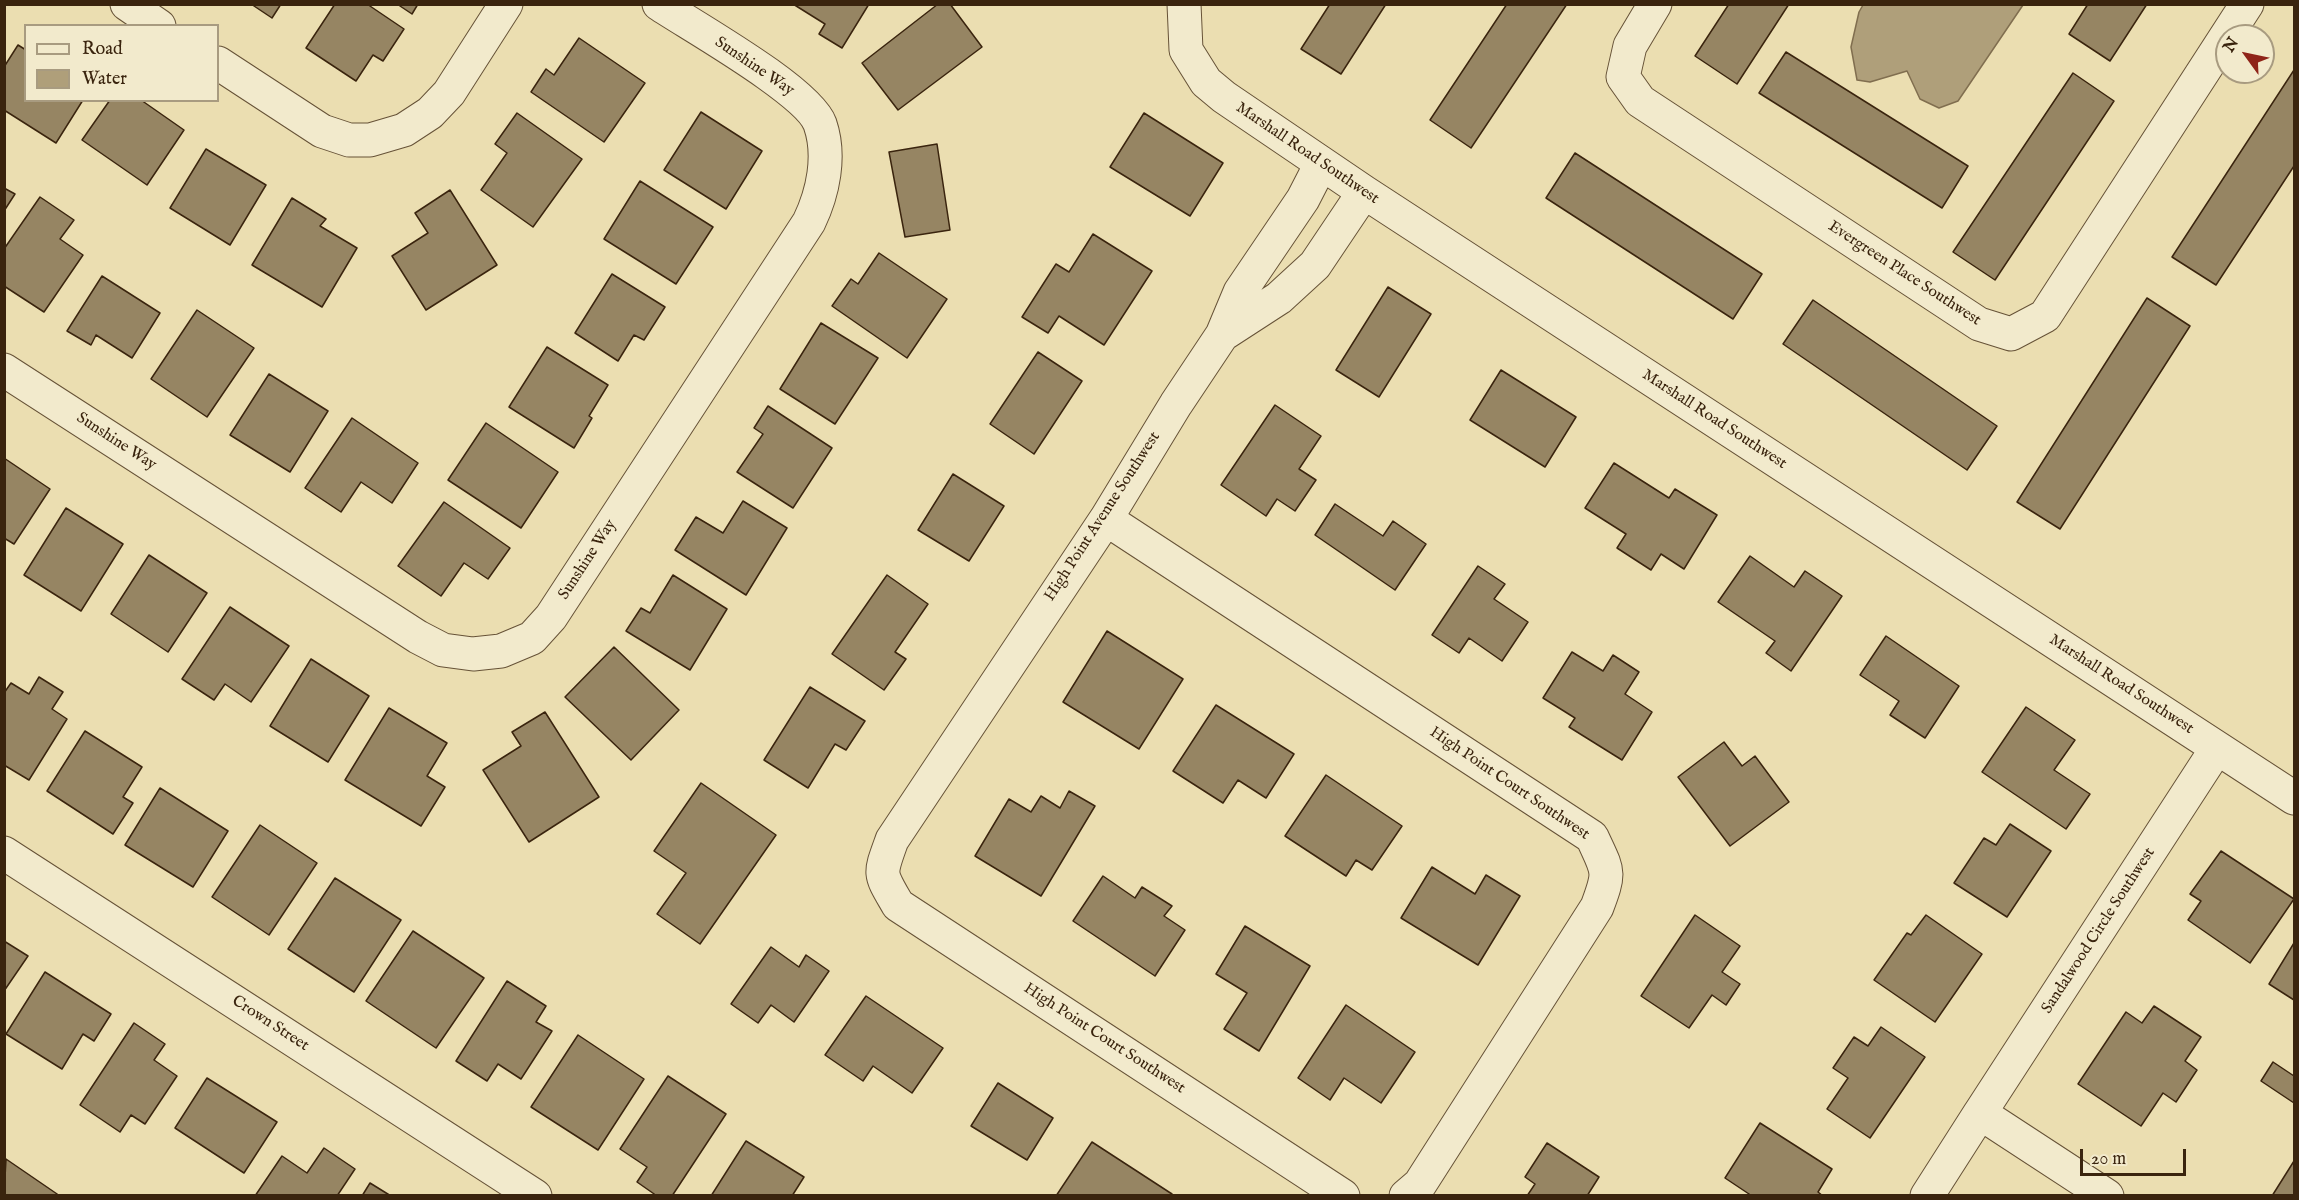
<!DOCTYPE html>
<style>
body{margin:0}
#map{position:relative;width:2299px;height:1200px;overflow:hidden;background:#ebdeb1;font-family:"IM FELL English",serif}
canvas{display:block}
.frame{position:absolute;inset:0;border:6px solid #3a240e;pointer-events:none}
.legend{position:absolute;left:24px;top:24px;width:195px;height:78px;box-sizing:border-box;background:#f2eacc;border:2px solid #a89b80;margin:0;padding:8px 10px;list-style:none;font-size:18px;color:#3a240e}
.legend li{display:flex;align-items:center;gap:12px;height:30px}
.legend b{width:30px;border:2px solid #a89b80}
.north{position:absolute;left:2215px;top:24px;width:60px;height:60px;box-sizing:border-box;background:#f2eacc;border:2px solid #a89b80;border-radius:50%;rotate:303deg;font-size:16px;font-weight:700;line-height:24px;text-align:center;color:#3a240e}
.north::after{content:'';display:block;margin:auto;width:21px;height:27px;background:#8f2418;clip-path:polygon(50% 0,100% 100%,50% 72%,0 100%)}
.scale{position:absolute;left:2080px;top:1149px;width:106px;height:27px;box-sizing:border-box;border:3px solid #3a240e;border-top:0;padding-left:8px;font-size:18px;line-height:21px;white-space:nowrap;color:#3a240e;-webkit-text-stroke:4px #f2eacc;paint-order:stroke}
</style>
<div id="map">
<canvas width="2299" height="1200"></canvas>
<div class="frame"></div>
<ul class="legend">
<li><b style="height:8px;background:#f2eacc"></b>Road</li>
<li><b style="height:16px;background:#af9f7a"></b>Water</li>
</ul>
<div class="north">N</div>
<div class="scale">20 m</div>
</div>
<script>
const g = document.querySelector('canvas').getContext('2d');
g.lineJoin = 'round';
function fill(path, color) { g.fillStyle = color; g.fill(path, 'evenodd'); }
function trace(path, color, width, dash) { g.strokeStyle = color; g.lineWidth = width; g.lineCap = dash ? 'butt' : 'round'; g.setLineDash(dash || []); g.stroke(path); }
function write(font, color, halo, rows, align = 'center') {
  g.font = font + ' "IM FELL English",serif'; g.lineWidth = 6; g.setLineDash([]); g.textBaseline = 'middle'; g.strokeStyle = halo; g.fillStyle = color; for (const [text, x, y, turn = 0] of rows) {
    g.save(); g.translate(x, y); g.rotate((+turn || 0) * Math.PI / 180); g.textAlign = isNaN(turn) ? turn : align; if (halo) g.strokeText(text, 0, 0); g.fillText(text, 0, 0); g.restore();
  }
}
const water = new Path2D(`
 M 1863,5 L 1863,4 L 2023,5 L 1958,101 L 1939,108 L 1920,99 L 1907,71 L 1870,82 L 1857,80 L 1851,47 L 1859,12 Z`);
const building = new Path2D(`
 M 251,4 L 281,4 L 272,18 Z
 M 335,4 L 367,4 L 404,29 L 383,61 L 373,55 L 356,81 L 306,48 Z
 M 397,4 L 418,4 L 412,14 Z
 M 793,4 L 869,4 L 842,48 L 819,34 L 825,24 Z
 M 938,4 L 950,4 L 982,47 L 898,110 L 862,63 Z
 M 1330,4 L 1386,4 L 1341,74 L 1301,49 Z
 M 1507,4 L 1567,4 L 1471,148 L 1430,120 Z
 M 1729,4 L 1789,4 L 1737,84 L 1695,56 Z
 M 2088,4 L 2147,4 L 2110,61 L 2069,34 Z
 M 579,38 L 645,83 L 604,142 L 531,92 L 546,69 L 554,75 Z
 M 18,45 L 26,50 L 26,100 L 83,100 L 56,143 L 4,110 L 4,67 Z
 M 1786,52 L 1968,166 L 1942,208 L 1759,93 Z
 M 2294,70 L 2294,166 L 2216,285 L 2172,257 Z
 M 2073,73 L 2114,101 L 1995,280 L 1953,252 Z
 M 110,100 L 141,100 L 184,130 L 147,185 L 82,140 Z
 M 701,112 L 762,151 L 726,209 L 664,170 Z
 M 517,113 L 582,159 L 533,227 L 481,190 L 507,153 L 495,144 Z
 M 1144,113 L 1223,163 L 1190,216 L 1110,167 Z
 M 937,144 L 950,230 L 905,237 L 889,152 Z
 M 206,149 L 266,185 L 230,245 L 170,208 Z
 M 1575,153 L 1762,274 L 1733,319 L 1546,198 Z
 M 640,181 L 713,227 L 676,284 L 604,239 Z
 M 4,188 L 15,194 L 4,211 Z
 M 450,190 L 497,265 L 426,310 L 392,256 L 428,233 L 415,213 Z
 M 40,197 L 74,220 L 60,239 L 83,255 L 44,312 L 4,286 L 4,249 Z
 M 292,198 L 326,219 L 320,226 L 357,248 L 322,307 L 252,265 Z
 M 1093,234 L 1152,271 L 1104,345 L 1059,316 L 1048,333 L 1022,317 L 1056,264 L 1069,272 Z
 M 879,253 L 947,299 L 907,358 L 832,306 L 851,279 L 858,284 Z
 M 612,274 L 665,307 L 644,340 L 634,335 L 618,361 L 575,333 Z
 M 102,276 L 160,313 L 132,358 L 96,335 L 91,345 L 67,331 Z
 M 1388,287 L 1431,314 L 1379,397 L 1336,370 Z
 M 2147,298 L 2190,326 L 2060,529 L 2017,502 Z
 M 1813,300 L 1997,426 L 1967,470 L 1783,344 Z
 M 197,310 L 254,348 L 207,417 L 151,379 Z
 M 821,323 L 878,358 L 835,424 L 780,389 Z
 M 547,347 L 608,385 L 589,416 L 592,418 L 574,448 L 509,407 Z
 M 1038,352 L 1082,381 L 1034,454 L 990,424 Z
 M 1501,370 L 1576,417 L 1545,467 L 1470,420 Z
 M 269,374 L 328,411 L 290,472 L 230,435 Z
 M 1275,405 L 1321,436 L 1299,469 L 1316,480 L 1295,511 L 1277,499 L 1266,516 L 1221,485 Z
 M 768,406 L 832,448 L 793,508 L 737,472 L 763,434 L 754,428 Z
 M 352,418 L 418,463 L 392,503 L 361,482 L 341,512 L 305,488 Z
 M 486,423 L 558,472 L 521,528 L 448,480 Z
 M 4,458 L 50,489 L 14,544 L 4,538 Z
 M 1614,463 L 1669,498 L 1675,489 L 1717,515 L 1684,569 L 1661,554 L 1651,570 L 1617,548 L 1626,534 L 1585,508 Z
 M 953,474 L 1004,506 L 969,561 L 918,530 Z
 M 743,501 L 787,528 L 746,595 L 675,550 L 696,517 L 723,533 Z
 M 444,502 L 510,548 L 488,579 L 464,563 L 441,596 L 398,566 Z
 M 1335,504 L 1383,536 L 1393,521 L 1426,544 L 1395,590 L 1315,535 Z
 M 66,508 L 123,544 L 81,611 L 24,575 Z
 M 149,555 L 207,593 L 168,652 L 111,614 Z
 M 1750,556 L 1794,587 L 1805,571 L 1842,596 L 1791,671 L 1766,653 L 1775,641 L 1718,602 Z
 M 1478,566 L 1505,584 L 1494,599 L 1528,622 L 1502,661 L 1469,638 L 1459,653 L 1432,635 Z
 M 673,575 L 727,609 L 690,670 L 626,631 L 641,608 L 650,613 Z
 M 887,575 L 928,604 L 895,652 L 906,659 L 884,690 L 832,654 Z
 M 230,607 L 289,646 L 251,702 L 225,684 L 214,700 L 182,679 Z
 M 1107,631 L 1183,679 L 1139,749 L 1063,702 Z
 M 1886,636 L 1959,686 L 1925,738 L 1890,715 L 1899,701 L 1860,675 Z
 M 614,647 L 679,710 L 631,760 L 565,697 Z
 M 1572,652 L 1603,671 L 1613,655 L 1639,672 L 1625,694 L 1652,712 L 1622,760 L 1569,727 L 1575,718 L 1543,698 Z
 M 311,659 L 369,696 L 328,762 L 270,726 Z
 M 39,677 L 63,692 L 52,709 L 67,719 L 29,780 L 4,765 L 4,693 L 11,683 L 29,694 Z
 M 810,687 L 865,721 L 846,750 L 835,744 L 808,788 L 764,760 Z
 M 1216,705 L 1294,754 L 1266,798 L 1238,780 L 1223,803 L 1173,771 Z
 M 2026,707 L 2075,740 L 2054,770 L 2090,794 L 2066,829 L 1982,772 Z
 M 389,708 L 447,743 L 427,776 L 445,787 L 421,826 L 345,780 Z
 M 545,712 L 599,797 L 529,842 L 483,770 L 521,746 L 512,732 Z
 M 85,731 L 142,767 L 123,797 L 133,803 L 113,834 L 47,791 Z
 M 1724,742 L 1742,766 L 1755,756 L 1789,802 L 1730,846 L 1678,777 Z
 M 1326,775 L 1402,826 L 1372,870 L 1356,860 L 1346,876 L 1285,836 Z
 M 701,783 L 776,835 L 700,944 L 657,914 L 686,873 L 654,851 Z
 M 160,788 L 228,831 L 193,887 L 125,845 Z
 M 1069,791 L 1095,806 L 1041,896 L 975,856 L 1009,799 L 1031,812 L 1041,796 L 1060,808 Z
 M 2010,824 L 2051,851 L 2007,917 L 1954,883 L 1984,838 L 1996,845 Z
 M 260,825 L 317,863 L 269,935 L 212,897 Z
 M 2221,851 L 2294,899 L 2250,963 L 2188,920 L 2201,901 L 2190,894 Z
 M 1432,867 L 1475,894 L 1486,875 L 1520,896 L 1478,965 L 1401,918 Z
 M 1103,876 L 1135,898 L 1142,887 L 1172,906 L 1164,916 L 1185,930 L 1155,976 L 1073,921 Z
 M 335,878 L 401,920 L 354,992 L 288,949 Z
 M 1695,915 L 1740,946 L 1722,972 L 1740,984 L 1726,1005 L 1712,995 L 1689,1028 L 1641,996 Z
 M 1926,915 L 1982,954 L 1935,1022 L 1874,980 L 1907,933 L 1911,935 Z
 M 1245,926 L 1310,966 L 1259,1051 L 1224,1029 L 1247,993 L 1216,974 Z
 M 413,931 L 484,978 L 436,1048 L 366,1001 Z
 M 4,941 L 28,956 L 4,991 Z
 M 2294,943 L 2294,1000 L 2269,984 Z
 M 771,947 L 799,967 L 806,955 L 829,971 L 794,1022 L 771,1005 L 758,1023 L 731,1004 Z
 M 45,972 L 111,1014 L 94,1041 L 83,1034 L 62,1069 L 6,1034 Z
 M 507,981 L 546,1006 L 536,1022 L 552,1031 L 521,1079 L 498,1064 L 487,1081 L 456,1061 Z
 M 866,996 L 943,1048 L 912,1093 L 873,1066 L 863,1081 L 825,1055 Z
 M 1346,1005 L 1415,1052 L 1381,1103 L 1344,1078 L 1330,1100 L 1298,1078 Z
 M 2154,1006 L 2201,1037 L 2185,1061 L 2197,1070 L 2176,1102 L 2163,1093 L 2141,1126 L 2078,1084 L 2126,1012 L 2142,1023 Z
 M 134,1023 L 165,1044 L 154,1060 L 177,1076 L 145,1124 L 131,1115 L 120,1132 L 80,1105 Z
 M 1881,1027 L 1925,1057 L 1870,1138 L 1827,1109 L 1848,1078 L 1833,1068 L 1854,1037 L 1868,1046 Z
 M 578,1035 L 644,1079 L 598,1150 L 531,1107 Z
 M 2273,1062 L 2294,1076 L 2294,1103 L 2261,1081 Z
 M 668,1076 L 726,1114 L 672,1196 L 657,1196 L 637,1182 L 647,1167 L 620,1149 Z
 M 207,1078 L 277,1122 L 244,1173 L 175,1128 Z
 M 998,1083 L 1053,1118 L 1027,1160 L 971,1126 Z
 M 1760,1123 L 1832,1169 L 1818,1192 L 1823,1196 L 1752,1196 L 1725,1178 Z
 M 746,1141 L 804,1177 L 792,1196 L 711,1196 Z
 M 1092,1142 L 1172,1194 L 1171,1196 L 1056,1196 Z
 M 1547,1143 L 1599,1177 L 1587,1196 L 1527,1196 L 1535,1184 L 1525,1177 Z
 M 324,1148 L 355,1169 L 337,1196 L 255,1196 L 282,1156 L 307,1173 Z
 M 6,1159 L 60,1196 L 4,1196 Z
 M 2294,1161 L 2294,1196 L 2272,1196 Z
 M 370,1183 L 391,1196 L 362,1196 Z`);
const minor = new Path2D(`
 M 127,4 L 159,26
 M 1184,4 L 1186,50 L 1206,82 L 1224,97 L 1364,192 L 2294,798
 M 1655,4 L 1630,46 L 1623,77 L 1640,101 L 1979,324 L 2011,334 L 2045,316 L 2247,4
 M 218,63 L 322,131 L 349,140 L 370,140 L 404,130 L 430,113 L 449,93 L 506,4
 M 1321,164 L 1303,199 L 1240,292 L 1222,335 L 1176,404 L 1106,519 L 892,840 C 879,876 879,872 898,905 L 1343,1196
 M 1222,335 L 1279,298 L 1315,265 L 1364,192
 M 4,370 L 418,637 L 443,650 L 473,654 L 501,651 L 532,638 L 551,617 L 809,222 C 823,193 831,156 820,124 C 808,91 692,26 659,4
 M 1106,519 L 1592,837 C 1608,872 1611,870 1597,907 L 1420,1184 L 1406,1196
 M 4,853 L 535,1196
 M 1980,1113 L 2217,748
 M 1927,1196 L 1980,1113 L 2107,1196`);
const streetNames = [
 ["Sunshine Way",754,67,34],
 ["Marshall Road Southwest",1307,154,34],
 ["Evergreen Place Southwest",1904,274,33],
 ["Marshall Road Southwest",1714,420,33],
 ["Sunshine Way",116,442,33],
 ["High Point Avenue Southwest",1103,517,-57],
 ["Sunshine Way",588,560,-57],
 ["Marshall Road Southwest",2121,685,33],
 ["High Point Court Southwest",1509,784,34],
 ["Sandalwood Circle Southwest",2099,931,-57],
 ["Crown Street",270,1024,33],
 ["High Point Court Southwest",1104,1039,33]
];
fill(water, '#af9f7a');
trace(water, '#806e4f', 1.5);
fill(building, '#968563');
trace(building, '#3a240e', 1.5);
trace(minor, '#665237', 35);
trace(minor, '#f2eacc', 33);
write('16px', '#3a240e', '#f2eacc', streetNames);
</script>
